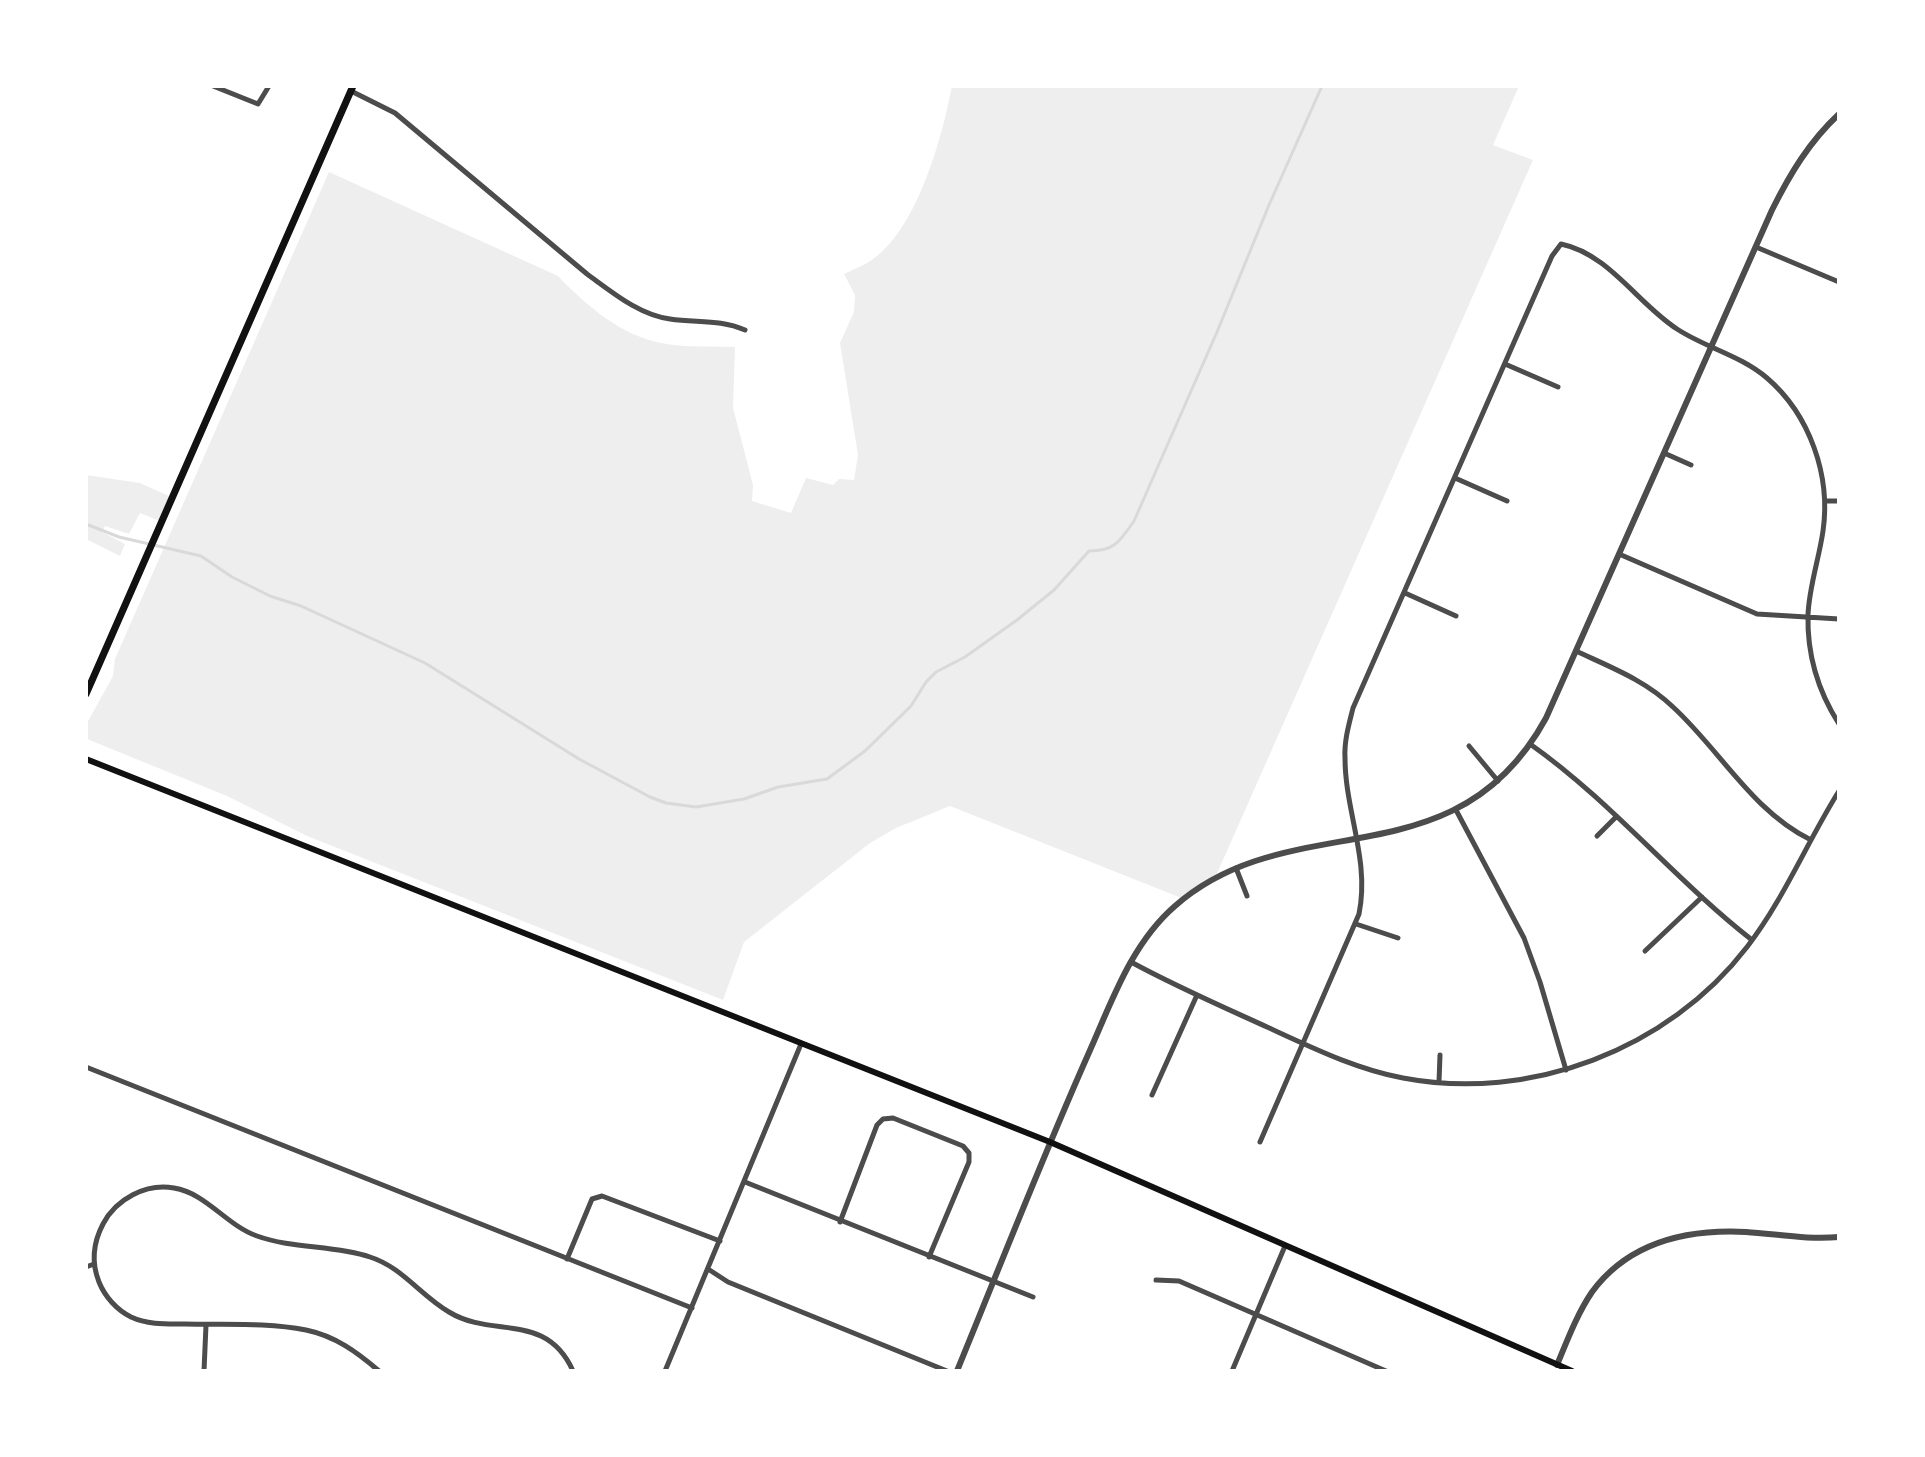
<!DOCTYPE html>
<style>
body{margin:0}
#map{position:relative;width:1925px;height:1457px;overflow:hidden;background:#fff;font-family:"Asap Condensed",sans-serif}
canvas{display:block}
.frame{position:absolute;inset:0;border:88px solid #fff;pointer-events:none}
</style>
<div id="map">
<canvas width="1925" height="1457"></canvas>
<div class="frame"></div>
</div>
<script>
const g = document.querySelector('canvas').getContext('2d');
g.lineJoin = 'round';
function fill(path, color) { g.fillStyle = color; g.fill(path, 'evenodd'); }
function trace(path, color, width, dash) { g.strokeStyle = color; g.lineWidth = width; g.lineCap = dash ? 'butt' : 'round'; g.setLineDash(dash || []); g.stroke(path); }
const green = new Path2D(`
 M 952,86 L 1519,86 L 1493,145 L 1533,160 L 1215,878 L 1184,899 L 950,806 L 896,828 L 870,843 L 744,942 L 723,1000 L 307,836 L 227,796 L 87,739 L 86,725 L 113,676 L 115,659 L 329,172 L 558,276 C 586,305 620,335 661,343 C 684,348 711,346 735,347 L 733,408 L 753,485 L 752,501 L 791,513 L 806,478 L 833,485 L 839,479 L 854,480 L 858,455 L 840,343 L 854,312 L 855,295 L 844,274 C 852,270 860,267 867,263 C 916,235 942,138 952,86 Z
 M 86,475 L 140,483 L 171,497 L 160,521 L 140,513 L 129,534 L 105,526 L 102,532 L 125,544 L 120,556 L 86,539 Z`);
const stream = new Path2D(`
 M 86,524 L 119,537 L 201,556 L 232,577 L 270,596 L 301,606 L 425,663 L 579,759 L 650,797 L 666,803 L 696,807 L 744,799 L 778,787 L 827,779 L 865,751 L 911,706 L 926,682 L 936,672 L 965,657 L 1017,620 L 1054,590 L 1089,551 C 1115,551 1120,541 1134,521 L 1217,332 L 1269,205 L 1322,86`);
const minor = new Path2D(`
 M 213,86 L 258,104 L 269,86
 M 351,91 L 395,113 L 587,274 C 612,292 639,315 670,319 C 697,323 720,319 745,330
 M 1756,247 L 1839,282
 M 1505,364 L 1558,387
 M 1664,453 L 1691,465
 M 1455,478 L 1507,501
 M 1825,501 L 1839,501
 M 1619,554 L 1757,614 L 1839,619
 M 1405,593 L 1456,616
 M 1576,651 C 1610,667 1645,680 1673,707 C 1720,750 1752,811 1811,840
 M 1530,744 C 1611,801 1674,879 1752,940
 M 1469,746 L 1498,781
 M 1456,810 L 1524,938 L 1540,982 L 1566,1070
 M 1597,836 L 1616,817
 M 1236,868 L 1247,896
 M 1356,924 L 1398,938
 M 1645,951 L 1702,897
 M 1131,962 C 1175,986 1221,1006 1267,1027 C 1311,1047 1355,1069 1403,1078 C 1530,1102 1668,1050 1747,947 C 1784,899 1807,842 1839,791
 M 86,1067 L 692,1308
 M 1439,1082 L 1440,1055
 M 1152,1095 L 1197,995
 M 1260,1142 L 1359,914 C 1370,860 1345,811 1345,758 C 1344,741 1349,724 1353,708 L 1552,256 L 1561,244 C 1609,254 1637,303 1677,329 C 1706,348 1740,355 1767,378 C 1810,415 1831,476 1823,531 C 1819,559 1809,587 1808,615 C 1807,654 1818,691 1839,724
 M 745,1182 L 1033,1297
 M 840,1222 L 877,1125 L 883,1119 L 893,1118 L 963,1146 L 969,1153 L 969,1162 L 929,1257
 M 567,1259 L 592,1199 L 602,1196 L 720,1241
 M 86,1267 L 94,1264
 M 708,1269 L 728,1282 L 947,1371
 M 1156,1280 L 1179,1281 L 1386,1371
 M 204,1371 L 206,1325
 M 379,1371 C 357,1352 335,1336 306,1330 C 267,1322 225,1325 185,1324 C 167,1324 148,1325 131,1317 C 117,1310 105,1297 99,1282 C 91,1262 93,1243 103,1224 C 116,1199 146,1183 174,1188 C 206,1193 226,1225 257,1236 C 293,1249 334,1245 370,1257 C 402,1267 421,1296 449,1312 C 493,1339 546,1311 573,1371
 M 665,1371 L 801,1044
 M 1232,1371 L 1285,1246`);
const tertiary = new Path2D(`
 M 1557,1365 C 1567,1341 1577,1314 1592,1292 C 1629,1242 1688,1229 1746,1232 C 1777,1234 1808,1240 1839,1237
 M 957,1371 C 1000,1266 1041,1161 1087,1057 C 1111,1004 1130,945 1175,906 C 1292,803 1455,885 1546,718 L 1772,210 C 1790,174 1809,142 1839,114`);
const secondary = new Path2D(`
 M 86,759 L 1050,1142 L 1572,1371`);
const primary = new Path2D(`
 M 86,694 L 353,86`);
fill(green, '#eee');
trace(stream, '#d9d9d9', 3);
trace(minor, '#4c4c4c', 5);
trace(tertiary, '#4c4c4c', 6);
trace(secondary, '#111', 6);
trace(primary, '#111', 7);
</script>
